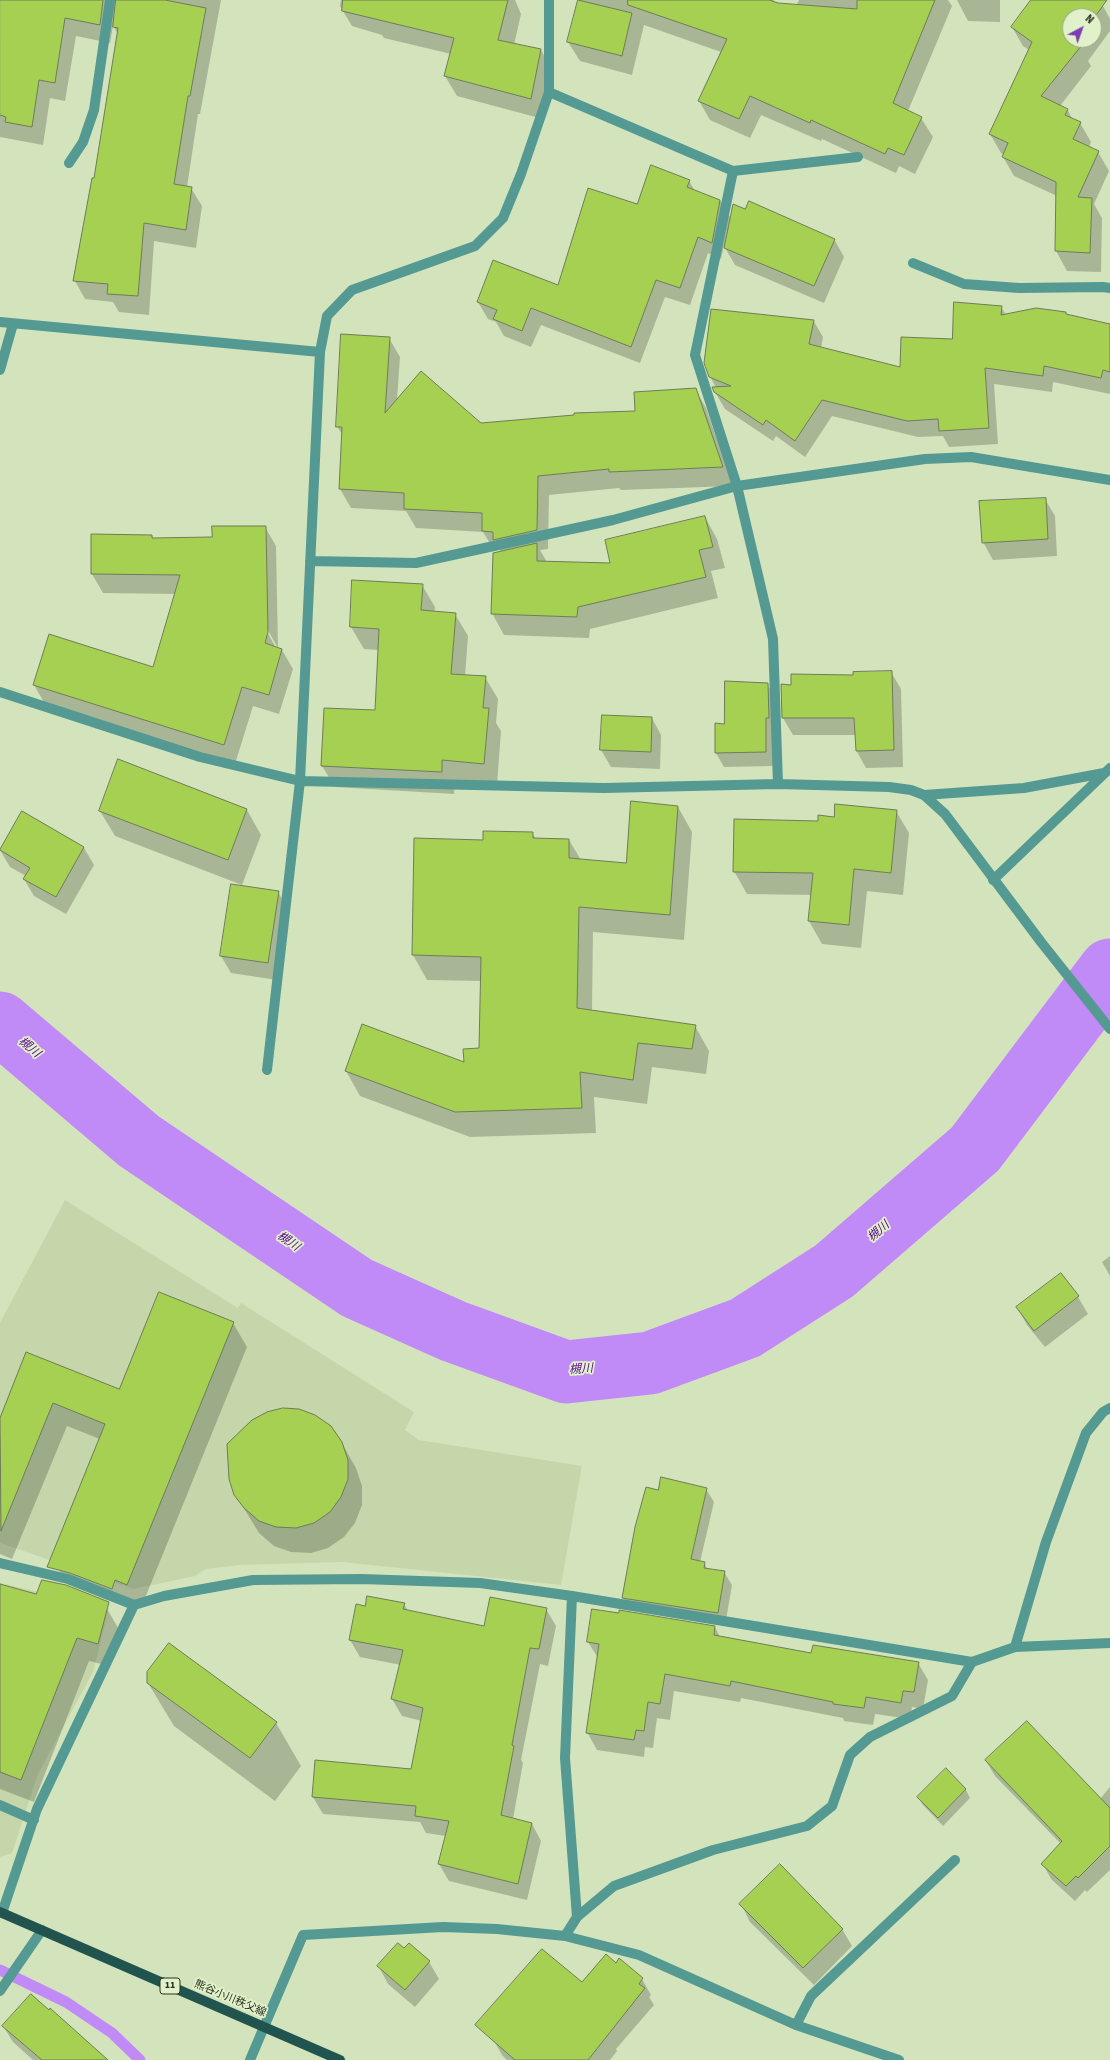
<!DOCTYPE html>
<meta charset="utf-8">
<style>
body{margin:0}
#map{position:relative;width:1110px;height:2060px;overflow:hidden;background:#d3e4bc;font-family:"Source Sans 3",sans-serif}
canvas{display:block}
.north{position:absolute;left:1062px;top:8px;width:40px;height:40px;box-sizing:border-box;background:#e1f1c9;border:1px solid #99a587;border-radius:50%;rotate:41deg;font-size:11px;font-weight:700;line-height:16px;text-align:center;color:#2c3223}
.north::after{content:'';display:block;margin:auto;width:14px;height:18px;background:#7d3db2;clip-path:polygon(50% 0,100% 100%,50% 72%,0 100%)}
</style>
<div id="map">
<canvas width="1110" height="2060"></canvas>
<div class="north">N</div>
</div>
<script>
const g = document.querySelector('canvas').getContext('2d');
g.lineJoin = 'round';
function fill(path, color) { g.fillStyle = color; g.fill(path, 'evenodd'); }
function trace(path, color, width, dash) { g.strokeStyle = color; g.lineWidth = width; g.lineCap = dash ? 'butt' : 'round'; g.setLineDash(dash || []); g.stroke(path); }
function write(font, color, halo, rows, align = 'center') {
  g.font = font + ' "Source Sans 3","Noto Sans JP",sans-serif'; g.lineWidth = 3.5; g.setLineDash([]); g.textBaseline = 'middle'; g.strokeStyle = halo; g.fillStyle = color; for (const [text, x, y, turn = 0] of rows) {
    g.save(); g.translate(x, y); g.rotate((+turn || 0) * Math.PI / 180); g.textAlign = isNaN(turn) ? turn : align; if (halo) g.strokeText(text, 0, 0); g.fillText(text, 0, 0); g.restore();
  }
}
const built = new Path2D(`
 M 65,1200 L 238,1308 L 241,1303 L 414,1412 L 405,1430 L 419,1440 L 582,1466 L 561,1585 L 342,1562 L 240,1565 L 206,1569 L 195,1576 L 134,1589 L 0,1543 L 0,1323 Z
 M 0,1583 L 109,1608 L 93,1672 L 38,1774 L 12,1853 L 0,1857 Z`);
const shadow = new Path2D(`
 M 0,0 L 221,0 L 200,114 L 198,114 L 187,187 L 191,188 L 202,206 L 196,248 L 154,241 L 149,315 L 119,312 L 113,302 L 85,299 L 75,281 L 95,179 L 118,34 L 113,26 L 110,43 L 76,36 L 65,101 L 50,98 L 43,145 L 0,137 Z
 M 341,0 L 515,0 L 521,14 L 514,45 L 541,50 L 552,71 L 543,119 L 457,96 L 445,76 L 451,54 L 384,38 L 382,35 L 352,26 L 340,6 Z
 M 578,0 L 774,0 L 758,45 L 774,52 L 799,0 L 948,0 L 952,6 L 908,111 L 921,118 L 933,137 L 915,174 L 899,166 L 896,173 L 822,139 L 821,141 L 761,115 L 750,138 L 710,120 L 699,101 L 721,52 L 644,25 L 632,75 L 580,61 L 568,42 Z
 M 957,0 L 1000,0 L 1000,22 L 968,21 Z
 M 1032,0 L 1102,0 L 1096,4 L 1103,6 L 1110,19 L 1110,31 L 1088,61 L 1091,66 L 1060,106 L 1067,109 L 1073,120 L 1080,123 L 1091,142 L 1089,147 L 1098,152 L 1109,171 L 1094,204 L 1102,218 L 1101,272 L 1067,271 L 1056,251 L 1057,196 L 1014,176 L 1003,157 L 1004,155 L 1001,153 L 990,134 L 1029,50 L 1023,46 L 1012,27 ZM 1070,16 L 1094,16 L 1094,40 L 1070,40 Z
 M 689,181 L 695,191 L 720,200 L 731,219 L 746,210 L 834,239 L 844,257 L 824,303 L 735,265 L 724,246 L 721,259 L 708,253 L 690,305 L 665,297 L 640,363 L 541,325 L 531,347 L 504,336 L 496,322 L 488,319 L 478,302 L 559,287 L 638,205 Z
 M 1001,307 L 1006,315 L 1067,316 L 1110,325 L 1110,394 L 1053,382 L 1052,392 L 994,384 L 998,444 L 949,447 L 943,436 L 918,437 L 832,416 L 805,457 L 776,436 L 773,441 L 725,409 L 715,392 L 716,388 L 710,376 L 813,320 L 823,337 L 821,348 L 901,368 L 953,340 Z
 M 389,338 L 400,357 L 397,400 L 481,424 L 636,412 L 695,389 L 706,408 L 733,486 L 621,490 L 619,488 L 549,495 L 548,549 L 540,550 L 547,562 L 611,564 L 705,517 L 717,539 L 725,568 L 711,571 L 718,598 L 590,629 L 589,638 L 504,635 L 492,613 L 501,552 L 500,550 L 494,550 L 483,532 L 416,528 L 406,511 L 351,508 L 340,489 L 343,436 L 337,426 Z
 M 1045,499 L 1055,516 L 1057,556 L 993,560 L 983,542 Z
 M 265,527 L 276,546 L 278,649 L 282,650 L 293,669 L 279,714 L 253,706 L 235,764 L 45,704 L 34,685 L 154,668 L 175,594 L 103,593 L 92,574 L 152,536 L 154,539 L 213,538 ZM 266,627 L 278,648 L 276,648 L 265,628 Z
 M 353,581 L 422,585 L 435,607 L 434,613 L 455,614 L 468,636 L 465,676 L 485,677 L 498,699 L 496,723 L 501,731 L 497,785 L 455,782 L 454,794 L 335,787 L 322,766 L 376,711 L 379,650 L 364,649 L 351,627 Z
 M 891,672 L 901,689 L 903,767 L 866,768 L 856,750 L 856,735 L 793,735 L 783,718 L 792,686 Z
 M 767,684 L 776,699 L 773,766 L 724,767 L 716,753 L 716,724 L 724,725 Z
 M 652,718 L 661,735 L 660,769 L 611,767 L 601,750 Z
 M 119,761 L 247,810 L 261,835 L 242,885 L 115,836 L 100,811 Z
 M 678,807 L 692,832 L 684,940 L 593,932 L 592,1011 L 695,1026 L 709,1051 L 706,1074 L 652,1067 L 647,1104 L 594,1097 L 596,1133 L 470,1137 L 360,1096 L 346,1071 L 465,1064 L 480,1049 L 481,981 L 427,980 L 413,955 L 484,841 L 532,833 L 536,839 L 569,840 L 581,860 L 627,864 Z
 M 896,811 L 909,833 L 903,895 L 867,891 L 861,948 L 822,944 L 809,921 L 812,895 L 747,894 L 734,871 L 835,818 Z
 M 22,812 L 84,848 L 94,865 L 66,914 L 34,896 L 24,879 L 26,876 L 10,867 L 0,850 Z
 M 278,892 L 288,909 L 277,980 L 231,973 L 221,956 Z
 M 1110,1256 L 1110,1276 L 1102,1262 Z
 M 1061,1274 L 1078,1297 L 1088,1314 L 1045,1347 L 1027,1325 L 1017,1307 Z
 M 233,1323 L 247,1347 L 141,1608 L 66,1582 L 52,1558 L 100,1439 L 67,1426 L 12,1559 L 0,1554 L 0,1420 L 26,1354 L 120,1391 Z
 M 341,1442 L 356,1468 L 362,1486 L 362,1505 L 355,1523 L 344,1537 L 328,1548 L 311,1553 L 291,1552 L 274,1546 L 259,1533 L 235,1494 Z
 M 706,1489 L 714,1502 L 700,1562 L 704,1563 L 708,1570 L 724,1572 L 732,1585 L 725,1626 L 630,1610 L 623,1597 L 659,1491 Z
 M 0,1586 L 36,1595 L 107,1609 L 120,1631 L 110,1666 L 89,1661 L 34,1802 L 0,1789 Z
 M 404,1604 L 408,1611 L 485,1627 L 546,1609 L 556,1626 L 548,1666 L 540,1664 L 521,1760 L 523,1763 L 513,1819 L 532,1824 L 541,1841 L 527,1900 L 449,1881 L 439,1864 L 446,1836 L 426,1833 L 420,1822 L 323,1814 L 313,1797 L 411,1770 L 422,1721 L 402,1716 L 392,1699 L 401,1665 L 360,1657 L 350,1640 L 366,1607 Z
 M 715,1627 L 720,1637 L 812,1654 L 918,1663 L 928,1680 L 923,1709 L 912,1707 L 910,1719 L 875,1714 L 873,1725 L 844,1721 L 843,1718 L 741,1698 L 740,1702 L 674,1691 L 670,1720 L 657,1718 L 653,1748 L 645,1747 L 644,1757 L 597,1750 L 587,1732 L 598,1658 L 588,1642 Z
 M 148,1683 L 276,1723 L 301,1766 L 275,1801 L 174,1726 Z
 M 986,1761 L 1100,1799 L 1110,1787 L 1110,1870 L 1087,1892 L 1085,1890 L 1075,1901 L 1051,1879 L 1043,1864 L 1061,1844 L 995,1776 Z
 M 946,1770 L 966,1790 L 970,1798 L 943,1826 L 923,1805 L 918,1797 Z
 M 741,1904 L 842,1929 L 852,1946 L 814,1985 L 750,1922 Z
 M 409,1944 L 429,1962 L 439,1979 L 415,2007 L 388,1984 L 379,1967 L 405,1950 Z
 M 616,1964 L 642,1979 L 651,1995 L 649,1997 L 654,2005 L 616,2049 L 617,2051 L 610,2060 L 507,2060 L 502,2055 L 493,2039 Z
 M 3,2026 L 107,2060 L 33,2060 L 13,2042 Z`);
const stream = new Path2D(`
 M 0,1970 L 66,2002 L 112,2033 L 140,2060`);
const river = new Path2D(`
 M 0,1023 L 139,1141 L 357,1288 L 453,1331 L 566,1372 L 650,1363 L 745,1328 L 834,1271 L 975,1149 L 1110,970`);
const building = new Path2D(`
 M 0,0 L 103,0 L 100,25 L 65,18 L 55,83 L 39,80 L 32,127 L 5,122 L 6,117 L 0,115 Z
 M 116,0 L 165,0 L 206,8 L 190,96 L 188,96 L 174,184 L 192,187 L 186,230 L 144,223 L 138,296 L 107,294 L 108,284 L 73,281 L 92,178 L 94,178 L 118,28 L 113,27 Z
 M 343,0 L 508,0 L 498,40 L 541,49 L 531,99 L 444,76 L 454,38 L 342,11 Z
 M 578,0 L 632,13 L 622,56 L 567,42 Z
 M 628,0 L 769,0 L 778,3 L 857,9 L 857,0 L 935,0 L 893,103 L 922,117 L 904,155 L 888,148 L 885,154 L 811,120 L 810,123 L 750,96 L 739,119 L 698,101 L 727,39 L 628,5 Z
 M 1031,0 L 1107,0 L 1094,18 L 1094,16 L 1070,16 L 1070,40 L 1086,40 L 1041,96 L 1068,109 L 1065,115 L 1081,122 L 1073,139 L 1099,151 L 1078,197 L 1092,198 L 1090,253 L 1055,251 L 1056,182 L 1002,157 L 1008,143 L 989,134 L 1032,42 L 1011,27 Z
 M 651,165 L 690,180 L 687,187 L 720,200 L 712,243 L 698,237 L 680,288 L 656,280 L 631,347 L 531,308 L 522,331 L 493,319 L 497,310 L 477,302 L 493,260 L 558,285 L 588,188 L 637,204 Z
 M 749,201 L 835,239 L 814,286 L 724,248 L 733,204 L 745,209 Z
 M 954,302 L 1002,306 L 1001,315 L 1036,308 L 1066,312 L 1066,314 L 1110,324 L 1110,372 L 1103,370 L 1101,378 L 1044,366 L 1043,376 L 985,368 L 989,428 L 939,431 L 938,419 L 907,421 L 822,400 L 795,441 L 766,420 L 763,425 L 714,392 L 712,387 L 731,386 L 709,377 L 704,363 L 711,309 L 814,320 L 809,344 L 900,367 L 901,337 L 952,339 Z
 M 341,334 L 390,337 L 385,413 L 421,371 L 481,423 L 574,415 L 574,413 L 635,411 L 634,392 L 696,388 L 723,467 L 609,472 L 609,469 L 538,476 L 537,530 L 493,540 L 493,532 L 482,531 L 482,513 L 404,509 L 404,493 L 339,489 L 342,427 L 336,427 Z
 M 1046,498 L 1048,539 L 982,543 L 979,501 Z
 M 705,516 L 713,547 L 699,550 L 706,577 L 578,607 L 577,617 L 491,614 L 493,553 L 537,543 L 537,561 L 610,563 L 605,540 Z
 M 212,526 L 266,526 L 268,632 L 265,643 L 282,649 L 269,695 L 242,687 L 224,745 L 33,685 L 49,634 L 153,667 L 180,575 L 91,574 L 91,534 L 152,535 L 152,538 L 212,537 Z
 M 352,580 L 423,584 L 421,610 L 456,613 L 451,674 L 486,676 L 483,708 L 489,708 L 484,764 L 442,760 L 442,772 L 321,766 L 324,708 L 375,710 L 379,629 L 350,627 Z
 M 892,671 L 894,750 L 856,751 L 854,718 L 782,718 L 781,684 L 791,685 L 791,674 L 853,675 L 853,672 Z
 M 725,681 L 768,683 L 769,718 L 766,718 L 766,752 L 715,753 L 715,723 L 724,724 Z
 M 602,715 L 652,717 L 651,752 L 600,750 Z
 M 118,759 L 247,809 L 228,860 L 99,811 Z
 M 631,801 L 678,806 L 670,915 L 579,907 L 577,1008 L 696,1025 L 692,1049 L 638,1043 L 633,1080 L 580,1072 L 582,1108 L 455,1112 L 345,1071 L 362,1024 L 464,1062 L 463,1049 L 479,1048 L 481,957 L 412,955 L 414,838 L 483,840 L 483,831 L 533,832 L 533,838 L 569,839 L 569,858 L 626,863 Z
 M 835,804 L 897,810 L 891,873 L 854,869 L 849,925 L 808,921 L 813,873 L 733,872 L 734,819 L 818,821 L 818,815 L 834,817 Z
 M 22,811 L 84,847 L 56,897 L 23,879 L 30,868 L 0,850 Z
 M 231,884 L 279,891 L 268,963 L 220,956 Z
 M 1061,1273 L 1079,1296 L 1034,1331 L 1016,1307 Z
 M 159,1292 L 234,1322 L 127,1585 L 115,1580 L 112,1589 L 70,1573 L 47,1567 L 105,1424 L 53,1403 L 1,1531 L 0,1418 L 26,1352 L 119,1389 Z
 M 283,1408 L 299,1409 L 315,1415 L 331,1426 L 342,1442 L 348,1460 L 348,1479 L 341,1497 L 330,1512 L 314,1523 L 296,1528 L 276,1527 L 259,1521 L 244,1508 L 234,1495 L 229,1479 L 227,1444 L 252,1420 L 267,1412 Z
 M 661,1477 L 707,1488 L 691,1559 L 705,1562 L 704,1568 L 725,1571 L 718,1613 L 622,1598 L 635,1527 L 646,1487 L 658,1490 Z
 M 42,1580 L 66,1585 L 109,1602 L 98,1644 L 77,1638 L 21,1780 L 0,1772 L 0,1584 L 36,1594 Z
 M 367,1596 L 405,1603 L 403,1609 L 484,1626 L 490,1597 L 547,1608 L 539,1649 L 530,1648 L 512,1745 L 514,1746 L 501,1815 L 532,1823 L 518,1884 L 438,1864 L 449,1821 L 415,1816 L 416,1806 L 312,1797 L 315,1760 L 411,1769 L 423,1708 L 391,1699 L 403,1650 L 349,1640 L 356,1604 L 365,1606 Z
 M 592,1609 L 619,1613 L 619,1610 L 715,1626 L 714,1635 L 811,1653 L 813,1645 L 919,1662 L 914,1692 L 903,1691 L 901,1703 L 866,1697 L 864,1708 L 833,1704 L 833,1702 L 731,1681 L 730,1686 L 665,1674 L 660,1704 L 648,1702 L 644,1731 L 636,1730 L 634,1740 L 586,1733 L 599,1644 L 587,1642 Z
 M 169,1643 L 277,1722 L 250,1758 L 147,1683 L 147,1672 Z
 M 1027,1721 L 1110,1808 L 1110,1846 L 1078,1878 L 1076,1876 L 1066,1886 L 1041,1864 L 1062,1841 L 985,1760 Z
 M 946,1768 L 966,1789 L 938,1818 L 917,1797 Z
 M 780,1864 L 843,1929 L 803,1968 L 739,1904 Z
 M 398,1943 L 404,1948 L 409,1943 L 430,1961 L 405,1990 L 377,1966 Z
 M 542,1949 L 582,1982 L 606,1954 L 616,1963 L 619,1958 L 643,1978 L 639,1984 L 645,1988 L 588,2060 L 515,2060 L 475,2025 Z
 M 31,1994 L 49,2010 L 50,2008 L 108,2060 L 42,2060 L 2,2026 Z`);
const minor = new Path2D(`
 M 549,92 L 733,171 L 695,355 L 737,486 L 773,639 L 778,784
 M 69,163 L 83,142 L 94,110 L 110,0
 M 733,171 L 858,157
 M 913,263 L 964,284 L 1019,288 L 1103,287 L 1110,288
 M 0,322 L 320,352
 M 0,370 L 13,324
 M 310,561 L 416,563 L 613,520 L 737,486 L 925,459 L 971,457 L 1110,480
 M 0,692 L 200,757 L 300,781 L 604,788 L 778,784 L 889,787 L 911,790 L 924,795 L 945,814 L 1041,942 L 1110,1029
 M 924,795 L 1024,788 L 1104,773
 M 993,880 L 1110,768
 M 267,1070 L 300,781 L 320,352 L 327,316 L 352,290 L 475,246 L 503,218 L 521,174 L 549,92 L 549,0
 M 0,1563 L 68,1579 L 134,1605
 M 572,1596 L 565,1758 L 577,1917
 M 1015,1647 L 1110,1643
 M 0,1805 L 34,1820
 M 2,1913 L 37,1809 L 134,1605 L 164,1596 L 253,1580 L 361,1579 L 480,1583 L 572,1596 L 972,1662
 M 565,1936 L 577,1917 L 614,1886 L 713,1850 L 807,1826 L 832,1806 L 850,1755 L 870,1737 L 952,1696 L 972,1662 L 1015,1647 L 1046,1542 L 1086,1433 L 1103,1412 L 1110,1408
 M 0,1991 L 42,1930
 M 796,2025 L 811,1996 L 955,1860
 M 250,2060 L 303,1935 L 443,1927 L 497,1929 L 565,1936 L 639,1955 L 796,2025 L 899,2060`);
const major = new Path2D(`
 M 0,1912 L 340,2060`);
const shields = [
 [170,1986,20]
];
const shieldNames = [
 ["11",170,1986]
];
const streetNames = [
 ["熊谷小川秩父線",230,1999,23]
];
const waterNames = [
 ["槻川",29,1048,40],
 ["槻川",879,1232,-41],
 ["槻川",288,1242,34],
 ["槻川",581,1370,-4]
];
fill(built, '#c5d7aa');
fill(shadow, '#0003');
trace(stream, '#c08af7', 11);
trace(river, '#c08af7', 63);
fill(building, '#a5d052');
trace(building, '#6e7c58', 1);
trace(minor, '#549a92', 10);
trace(major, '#22544f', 10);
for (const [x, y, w] of shields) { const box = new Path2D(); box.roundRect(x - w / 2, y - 8, w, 16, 3); g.fillStyle = '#e1f1c9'; g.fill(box); trace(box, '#2c3223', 1); }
write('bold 10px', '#2c3223', null, shieldNames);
write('11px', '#2c3223', '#e1f1c9', streetNames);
write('italic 12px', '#611296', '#e1f1c9', waterNames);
</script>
